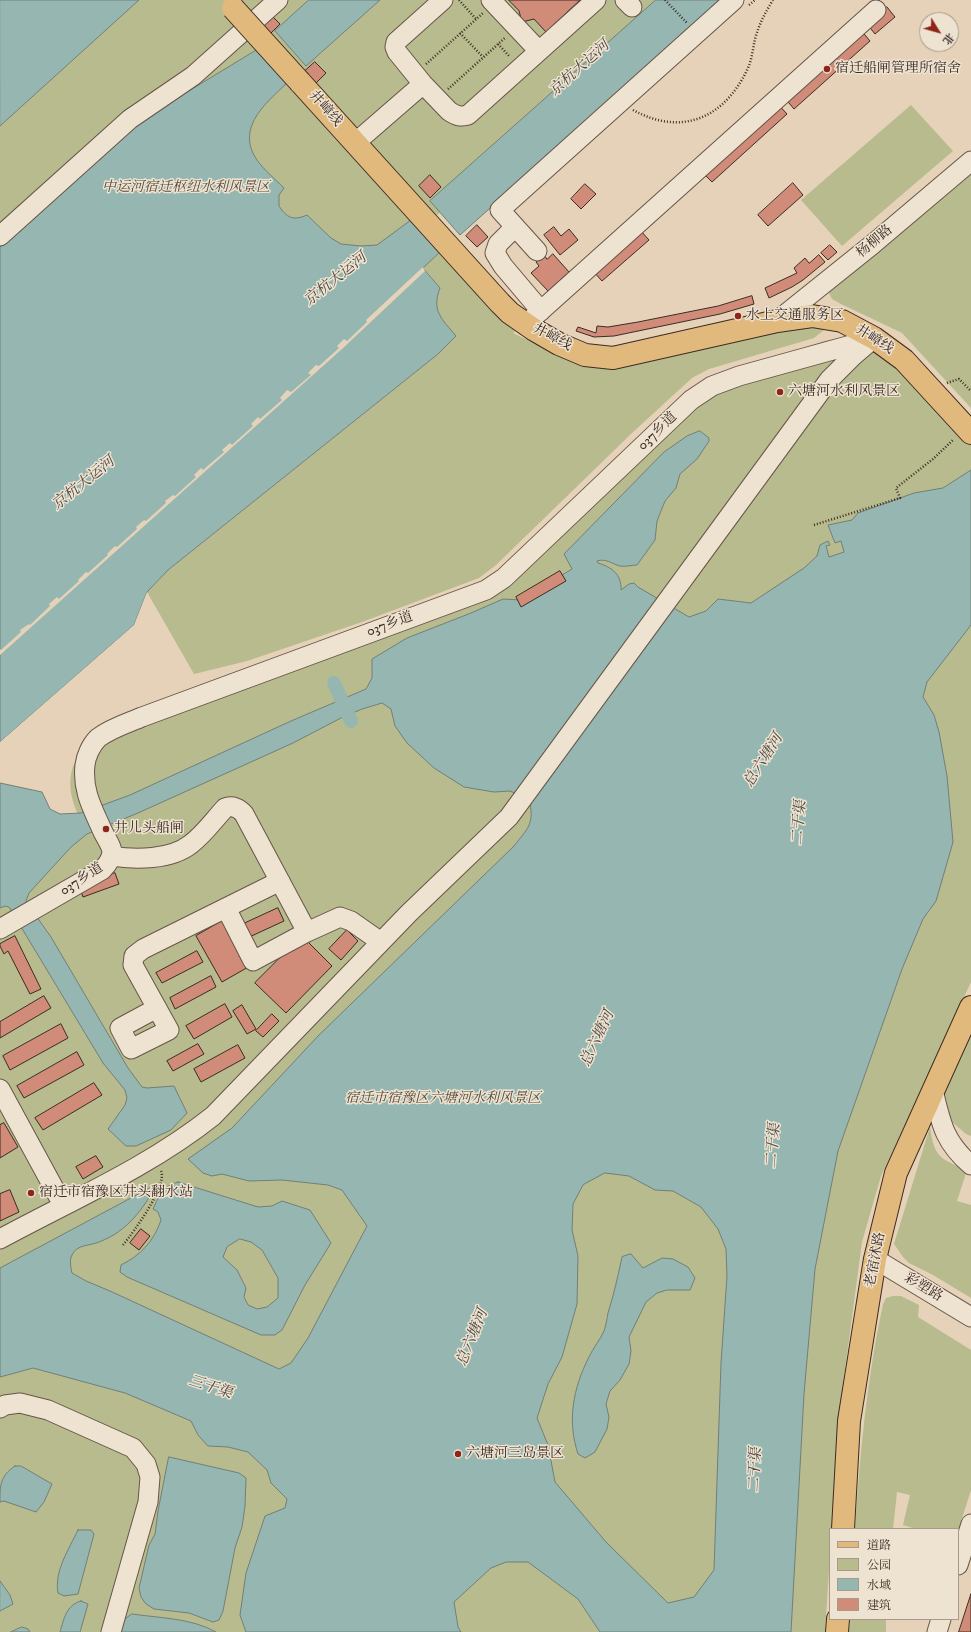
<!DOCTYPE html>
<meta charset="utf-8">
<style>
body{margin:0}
#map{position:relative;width:971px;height:1632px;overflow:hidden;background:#e5d2b8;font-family:"IM FELL DW Pica","Noto Serif SC",serif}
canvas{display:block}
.legend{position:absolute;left:829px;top:1528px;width:130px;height:92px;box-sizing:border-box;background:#eee2d1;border:1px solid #a7998c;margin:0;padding:5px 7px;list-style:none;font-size:12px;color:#3c2c24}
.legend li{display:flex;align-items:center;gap:8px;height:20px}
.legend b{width:20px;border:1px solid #a7998c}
.north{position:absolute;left:919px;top:12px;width:40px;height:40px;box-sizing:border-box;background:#eee2d1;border:1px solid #a7998c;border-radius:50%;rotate:127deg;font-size:11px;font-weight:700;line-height:16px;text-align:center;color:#3c2c24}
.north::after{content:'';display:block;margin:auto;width:14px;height:18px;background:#8f2418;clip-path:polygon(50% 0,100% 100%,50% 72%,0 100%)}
</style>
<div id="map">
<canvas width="971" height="1632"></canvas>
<ul class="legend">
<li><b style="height:5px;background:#e2b97c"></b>道路</li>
<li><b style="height:11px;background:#b7bb8d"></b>公园</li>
<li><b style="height:11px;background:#96b7b1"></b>水域</li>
<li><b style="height:11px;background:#d08b79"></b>建筑</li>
</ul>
<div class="north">北</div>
</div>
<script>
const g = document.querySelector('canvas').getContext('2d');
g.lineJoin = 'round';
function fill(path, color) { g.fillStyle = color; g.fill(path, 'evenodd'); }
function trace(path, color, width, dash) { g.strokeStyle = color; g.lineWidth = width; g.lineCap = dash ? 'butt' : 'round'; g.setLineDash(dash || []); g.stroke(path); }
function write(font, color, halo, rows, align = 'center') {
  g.font = font + ' "IM FELL DW Pica","Noto Serif SC",serif'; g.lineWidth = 3; g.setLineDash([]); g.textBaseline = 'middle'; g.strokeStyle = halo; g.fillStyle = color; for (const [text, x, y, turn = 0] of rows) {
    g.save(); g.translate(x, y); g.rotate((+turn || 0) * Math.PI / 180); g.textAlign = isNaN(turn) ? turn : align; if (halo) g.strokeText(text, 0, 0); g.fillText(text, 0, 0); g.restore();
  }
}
const green = new Path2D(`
 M 0,0 L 680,0 L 0,602 Z
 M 911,105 L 953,151 L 842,246 L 801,200 Z
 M 971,168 L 971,408 L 902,333 L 839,303 L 832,299 L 829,293 L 831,286 Z
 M 443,249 L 517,329 L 513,333 L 544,348 L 572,357 L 779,328 L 820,325 L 824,330 L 814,338 L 709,369 L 692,378 L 632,433 L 496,565 L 479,578 L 362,622 L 247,661 L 194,674 L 147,592 L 168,570 L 438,354 L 440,316 C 434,306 436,298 440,288 L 423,267 Z
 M 839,338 L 874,351 L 905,372 L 971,445 L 971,982 L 881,1176 L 862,1242 L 840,1407 L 832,1529 L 830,1529 L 830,1554 L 825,1632 L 0,1632 L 0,887 L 87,834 C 77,813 66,793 72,770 C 74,762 80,755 84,748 L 471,589 L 497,571 L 681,397 L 708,379 L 824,341 Z
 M 968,1034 L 971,1035 L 971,1136 L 966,1134 L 951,1121 L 943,1094 Z
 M 930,1127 C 934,1157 940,1159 967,1170 L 957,1201 L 971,1205 L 971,1298 L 933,1275 L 909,1263 L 903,1257 L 894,1244 Z
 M 893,1296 L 901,1296 L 919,1305 L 918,1317 L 971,1350 L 971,1490 L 958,1531 L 958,1529 L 916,1529 L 903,1525 L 910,1495 L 897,1492 L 893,1529 L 855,1529 C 860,1453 867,1378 883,1304 L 886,1298 Z
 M 850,1619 L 886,1619 L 886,1632 L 849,1632 Z`);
const water = new Path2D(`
 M 0,0 L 139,0 L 0,126 Z
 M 309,0 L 380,0 L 306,66 L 275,31 Z
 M 656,0 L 723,0 L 460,235 L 430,201 Z
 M 257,50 L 287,83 C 266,103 235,128 257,160 C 264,170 275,179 284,188 L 279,195 L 279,206 C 287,218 293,221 307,215 L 331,238 L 341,244 L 361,246 L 377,245 L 415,217 L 443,249 L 423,268 L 440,288 C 431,311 442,319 456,336 L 438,354 L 168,570 L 147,592 L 134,625 L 0,742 L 0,247 L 141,120 Z
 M 700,431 L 709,438 L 709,441 L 697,459 L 680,474 L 676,488 L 665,501 L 657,521 L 655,540 L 637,565 C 632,565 625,567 620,566 C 612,564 606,558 597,561 L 598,563 C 612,567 622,575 621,590 L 629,584 L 634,583 L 638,587 L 689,617 L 706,611 L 718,599 L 751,603 L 804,568 L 817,556 L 820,545 L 828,541 L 830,545 L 826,546 L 829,557 L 844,552 L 841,541 L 835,543 L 828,525 L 852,520 L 858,513 L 914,493 L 943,488 L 971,470 L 971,625 L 927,682 L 923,697 L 934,715 L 939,732 L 947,776 L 953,842 L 936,901 L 923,919 L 902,969 L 838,1151 L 815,1269 L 804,1394 L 791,1632 L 600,1632 L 578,1599 L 528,1562 L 506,1562 L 491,1568 L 454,1602 L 458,1627 L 461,1632 L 246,1632 L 240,1615 L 246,1573 L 265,1516 L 285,1508 L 287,1499 L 271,1483 L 267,1470 L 248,1452 L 228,1447 L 208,1446 L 198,1435 L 191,1421 L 125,1393 L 33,1368 L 0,1377 L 0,1268 L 157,1184 C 143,1209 128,1231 99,1242 C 90,1246 77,1244 72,1255 C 69,1260 71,1268 72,1273 L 86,1281 L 110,1291 L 279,1369 L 291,1363 L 308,1338 L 367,1226 L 342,1190 L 328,1185 L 282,1180 L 249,1181 L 222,1174 L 212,1176 L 203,1173 L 188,1159 L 232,1128 L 319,1035 L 514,846 C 528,828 535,824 529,799 L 510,791 L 494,792 L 464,787 L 434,768 L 407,743 L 395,726 L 391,709 L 382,703 L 362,709 L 341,718 L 293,743 L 138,813 L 87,834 L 71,847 L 29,893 L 26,901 L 27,906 L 34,913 L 51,937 L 128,1068 L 142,1087 L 147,1088 L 174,1086 L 187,1113 L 171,1130 L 136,1146 L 126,1146 L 108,1129 L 125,1105 L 127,1098 L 125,1090 L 103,1063 L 9,907 L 5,906 L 0,908 L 0,783 L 42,792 L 50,809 L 60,814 L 81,813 L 130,795 L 291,721 L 366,689 L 372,678 L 372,659 L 407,638 L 471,613 L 503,599 L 521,600 L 572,569 L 564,554 L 664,452 L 687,436 ZM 605,1173 L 629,1176 L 655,1190 L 673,1191 L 701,1207 L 718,1229 L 726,1249 L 727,1276 L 721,1363 L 714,1570 L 694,1597 L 668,1603 L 606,1542 L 555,1482 L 548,1445 L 537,1418 L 548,1384 L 562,1357 L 577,1304 L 578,1256 L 572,1230 L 573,1204 L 583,1185 Z
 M 178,1182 L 258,1207 L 272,1206 L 282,1201 L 310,1210 L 331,1243 L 305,1285 L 282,1330 L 275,1335 L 261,1335 L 127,1277 L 120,1272 L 121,1265 C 141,1255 154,1241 161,1220 L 158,1212 L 153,1209 C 160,1194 161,1187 178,1182 ZM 240,1239 L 251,1242 L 262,1250 L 278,1278 L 278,1298 L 267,1307 L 257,1309 L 248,1305 L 244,1297 L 246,1288 L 237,1270 L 223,1257 L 227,1247 Z
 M 631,1254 L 643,1268 L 662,1258 L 673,1259 L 688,1267 L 695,1278 L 690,1290 L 667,1290 L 657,1293 L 646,1302 L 629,1337 L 631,1351 L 629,1364 L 620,1380 L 610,1391 L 606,1404 L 609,1417 L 607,1429 L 595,1452 L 585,1458 L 578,1454 C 567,1421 573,1388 589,1357 C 593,1348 600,1340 604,1331 C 606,1325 607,1319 608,1313 C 614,1294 618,1276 622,1257 Z
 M 169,1457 L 239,1473 L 246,1478 L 245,1506 L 242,1527 L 235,1548 L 223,1611 L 219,1620 L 213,1622 L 189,1613 L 154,1609 L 146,1604 L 141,1597 L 139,1588 L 149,1545 L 155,1534 L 158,1511 Z
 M 15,1466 L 21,1466 L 52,1484 L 44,1502 L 36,1512 L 4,1501 L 0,1502 C 0,1485 0,1476 15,1466 Z
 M 78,1530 L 91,1530 L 94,1534 L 78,1594 L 64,1596 L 58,1593 C 54,1571 69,1549 78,1530 Z
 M 0,1581 L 10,1595 L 13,1604 L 0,1611 Z
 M 81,1601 L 88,1604 L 80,1632 L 60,1632 C 64,1619 66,1605 81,1601 Z
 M 132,1614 C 159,1618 191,1618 216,1632 L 120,1632 L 124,1620 Z
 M 22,1627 L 28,1629 L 30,1632 L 11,1632 Z`);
const pier = new Path2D(`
 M 423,267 L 425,271 L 342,349 L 0,655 L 0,649 L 1,650 L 21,632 L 20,630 L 29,624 L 30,625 L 50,606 L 49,604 L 57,597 L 59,599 L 79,581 L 78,580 L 86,572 L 88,573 L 108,555 L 107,554 L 115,546 L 117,547 L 137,529 L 136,527 L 144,520 L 146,521 L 166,503 L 165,501 L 173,495 L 175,496 L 196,477 L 194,475 L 201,468 L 203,470 L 224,452 L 222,450 L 230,443 L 232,445 L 253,426 L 251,424 L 258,417 L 260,419 L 282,400 L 280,398 L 287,390 L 291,392 L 311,375 L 308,373 L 316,365 L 319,366 L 339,348 L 337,346 L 344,339 L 347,341 L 367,322 L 366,320 Z
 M 147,592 L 148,594 L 136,627 L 0,744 L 0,742 L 134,625 Z`);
const canal = new Path2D(`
 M 334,683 L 351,721`);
const building = new Path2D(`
 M 509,0 L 580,0 L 546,32 L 534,19 L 522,22 L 519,11 Z
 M 887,7 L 895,17 L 875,34 L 867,24 Z
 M 269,13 L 280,24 L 269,35 L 258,23 Z
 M 860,29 L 870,41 L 794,109 L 784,97 Z
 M 315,62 L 326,73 L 315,84 L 304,72 Z
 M 777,103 L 787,114 L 712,182 L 701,171 Z
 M 430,175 L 441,187 L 430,198 L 419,186 Z
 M 793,183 L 803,195 L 768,226 L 758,215 Z
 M 585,184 L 596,194 L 581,209 L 571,199 Z
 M 477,225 L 488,237 L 477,247 L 466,236 Z
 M 554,227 L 561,236 L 569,229 L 578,240 L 560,255 L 544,235 Z
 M 640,230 L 649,240 L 602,281 L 593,271 Z
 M 830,245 L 837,252 L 828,260 L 821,253 Z
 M 553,254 L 569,272 L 548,291 L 531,273 L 539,266 L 536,262 L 544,255 L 547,259 Z
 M 819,255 L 825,262 L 803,280 L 792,287 L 769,298 L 765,288 L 797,273 L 794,268 L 805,258 L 809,263 Z
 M 752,296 L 754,304 L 720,314 L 614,336 L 594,337 L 576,331 L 578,327 L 596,333 L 597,326 L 608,327 L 638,322 L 718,306 Z
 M 560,571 L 566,581 L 521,607 L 516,597 Z
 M 115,873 L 119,884 L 83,897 L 79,886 Z
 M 278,908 L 284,921 L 245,939 L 239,926 Z
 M 224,920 L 250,966 L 222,982 L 196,936 Z
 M 347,930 L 358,941 L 341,960 L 329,949 Z
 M 15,936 L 41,989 L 30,994 L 8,951 L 4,954 L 0,946 L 0,944 Z
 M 302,936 L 332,966 L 286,1013 L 255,983 Z
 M 197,951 L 203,962 L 162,983 L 156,973 Z
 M 211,976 L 216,987 L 175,1009 L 170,998 Z
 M 44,996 L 51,1008 L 0,1038 L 0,1022 Z
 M 225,1004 L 232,1017 L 194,1039 L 186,1026 Z
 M 242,1005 L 256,1029 L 247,1034 L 233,1011 Z
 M 272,1014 L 279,1021 L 263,1037 L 256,1031 Z
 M 61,1024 L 68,1038 L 10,1070 L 3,1056 Z
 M 198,1044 L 204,1054 L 173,1071 L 167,1061 Z
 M 238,1045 L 245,1058 L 201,1082 L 194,1069 Z
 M 77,1052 L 84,1065 L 24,1098 L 17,1086 Z
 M 94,1083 L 102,1095 L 43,1130 L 35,1118 Z
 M 4,1123 L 18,1147 L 0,1158 L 0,1125 Z
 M 96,1156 L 103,1167 L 83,1179 L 76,1167 Z
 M 10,1190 L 19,1212 L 0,1221 L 0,1194 Z
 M 141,1229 L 150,1236 L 139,1250 L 130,1243 Z
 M 971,1594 L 971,1632 L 959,1632 Z`);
const path = new Path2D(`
 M 459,0 L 476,19
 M 665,0 L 687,23
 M 749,5 L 755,0
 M 460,33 L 483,57
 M 498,44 L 510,57
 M 426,64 L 483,13
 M 448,89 L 506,37
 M 633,110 C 682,137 725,118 748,68 C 752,59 753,48 755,39 C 759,24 765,13 773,0
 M 947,383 L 959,379 L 971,391
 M 814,525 L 900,498 L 896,488 L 933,459 L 954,439
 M 123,1245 C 133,1233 168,1185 161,1171`);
const minor = new Path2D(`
 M 443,0 L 396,42 L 395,47 L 397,52 L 423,84 L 449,111 C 456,116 460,117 468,115 L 596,0
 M 491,0 L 539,51
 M 625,0 L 632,7
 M 355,143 L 423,84
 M 515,227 L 498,244 L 495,253 L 503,266 L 541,311
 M 0,236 L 130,119 L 193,76 L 278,0
 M 537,251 L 500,210 L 734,0
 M 777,321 L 873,244 L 971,161
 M 526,324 L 876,10
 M 111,856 C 135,860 171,860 191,844 C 204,834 214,820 225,808 C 232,805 239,808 244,814 L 307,932 L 340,917 L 351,921 L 381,942
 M 226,908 L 253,961 L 307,932
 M 0,929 L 102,870 C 107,865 112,859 112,851 C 111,845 106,838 103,832 C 93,809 82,791 85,765 C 86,756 91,745 98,738 C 111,728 128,723 142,717 L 486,590 L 504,578 L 691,400 L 712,386 L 739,376 L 869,340
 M 157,1008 L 120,1028 L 131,1049 L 169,1030 L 133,965 L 134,956 L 143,949 L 280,881
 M 0,1089 L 63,1205
 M 933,1090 C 941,1123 944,1142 971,1165
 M 0,1239 C 72,1200 149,1167 213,1116 L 409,913 L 509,817 L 829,380 L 853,356 L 874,338
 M 875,1259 L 971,1317
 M 0,1408 L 5,1405 L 20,1403 L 48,1410 L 133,1448 L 146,1464 L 150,1477 L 148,1502 L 111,1632
 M 958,1565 L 971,1524
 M 937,1632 L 941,1619`);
const major = new Path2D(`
 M 300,82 L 500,303 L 510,313 L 533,329 L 559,344 L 585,355 L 613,358 L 777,321 L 812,316 L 842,321 L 874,338 L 904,360 L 971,433
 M 843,1529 L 849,1421 L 875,1259 L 896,1173 L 971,1007
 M 837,1632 L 838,1619`);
const majorBridge = new Path2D(`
 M 233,8 L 300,82`);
const markers = [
 [827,69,4,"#8f2418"],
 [738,316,4,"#8f2418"],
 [780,392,4,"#8f2418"],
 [106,829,4,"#8f2418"],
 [31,1193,4,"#8f2418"],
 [458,1454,4,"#8f2418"]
];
const poiNames = [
 ["宿迁船闸管理所宿舍",835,69],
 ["水上交通服务区",746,316],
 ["六塘河水利风景区",788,392],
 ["井儿头船闸",114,829],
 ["宿迁市宿豫区井头翻水站",39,1193],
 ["六塘河三岛景区",466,1454]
];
const streetNames = [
 ["井嶂线",325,109,48],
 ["杨柳路",875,242,-40],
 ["井嶂线",552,338,28],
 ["井嶂线",874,340,32],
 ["037乡道",658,432,-44],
 ["037乡道",390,625,-20],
 ["037乡道",82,880,-33],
 ["老宿沭路",876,1260,-79],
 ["彩塑路",923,1288,31]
];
const parkNames = [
 ["中运河宿迁枢纽水利风景区",186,188],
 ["宿迁市宿豫区六塘河水利风景区",443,1099]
];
const waterNames = [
 ["京杭大运河",580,69,-42],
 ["京杭大运河",336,280,-39],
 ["京杭大运河",84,484,-39],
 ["总六塘河",764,761,-58],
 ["二干渠",800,823,-85],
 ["总六塘河",598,1039,-65],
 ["二干渠",774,1146,-85],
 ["总六塘河",473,1338,-68],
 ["三干渠",210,1388,18],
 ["二干渠",756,1470,-87]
];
fill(green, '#b7bb8d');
fill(water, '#96b7b1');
trace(water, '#727f79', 1);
fill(pier, '#e5d2b8');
trace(canal, '#96b7b1', 14);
fill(building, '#d08b79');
trace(building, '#3c2c24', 1);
trace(minor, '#665649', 21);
trace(major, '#3c2c24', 24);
trace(path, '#3c2c24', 2.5, [1, 2]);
trace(minor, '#eee2d1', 19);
trace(major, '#e2b97c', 22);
trace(majorBridge, '#3c2c24', 24, []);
trace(majorBridge, '#e2b97c', 22);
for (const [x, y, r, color] of markers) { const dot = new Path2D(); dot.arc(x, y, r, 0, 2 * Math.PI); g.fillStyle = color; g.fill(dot); trace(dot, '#eee2d1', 1.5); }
write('14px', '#3c2c24', '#eee2d1', poiNames, 'left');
write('14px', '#3c2c24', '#eee2d1', streetNames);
write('italic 14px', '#554939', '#eee2d1', parkNames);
write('italic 15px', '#4e4840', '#eee2d1', waterNames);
</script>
